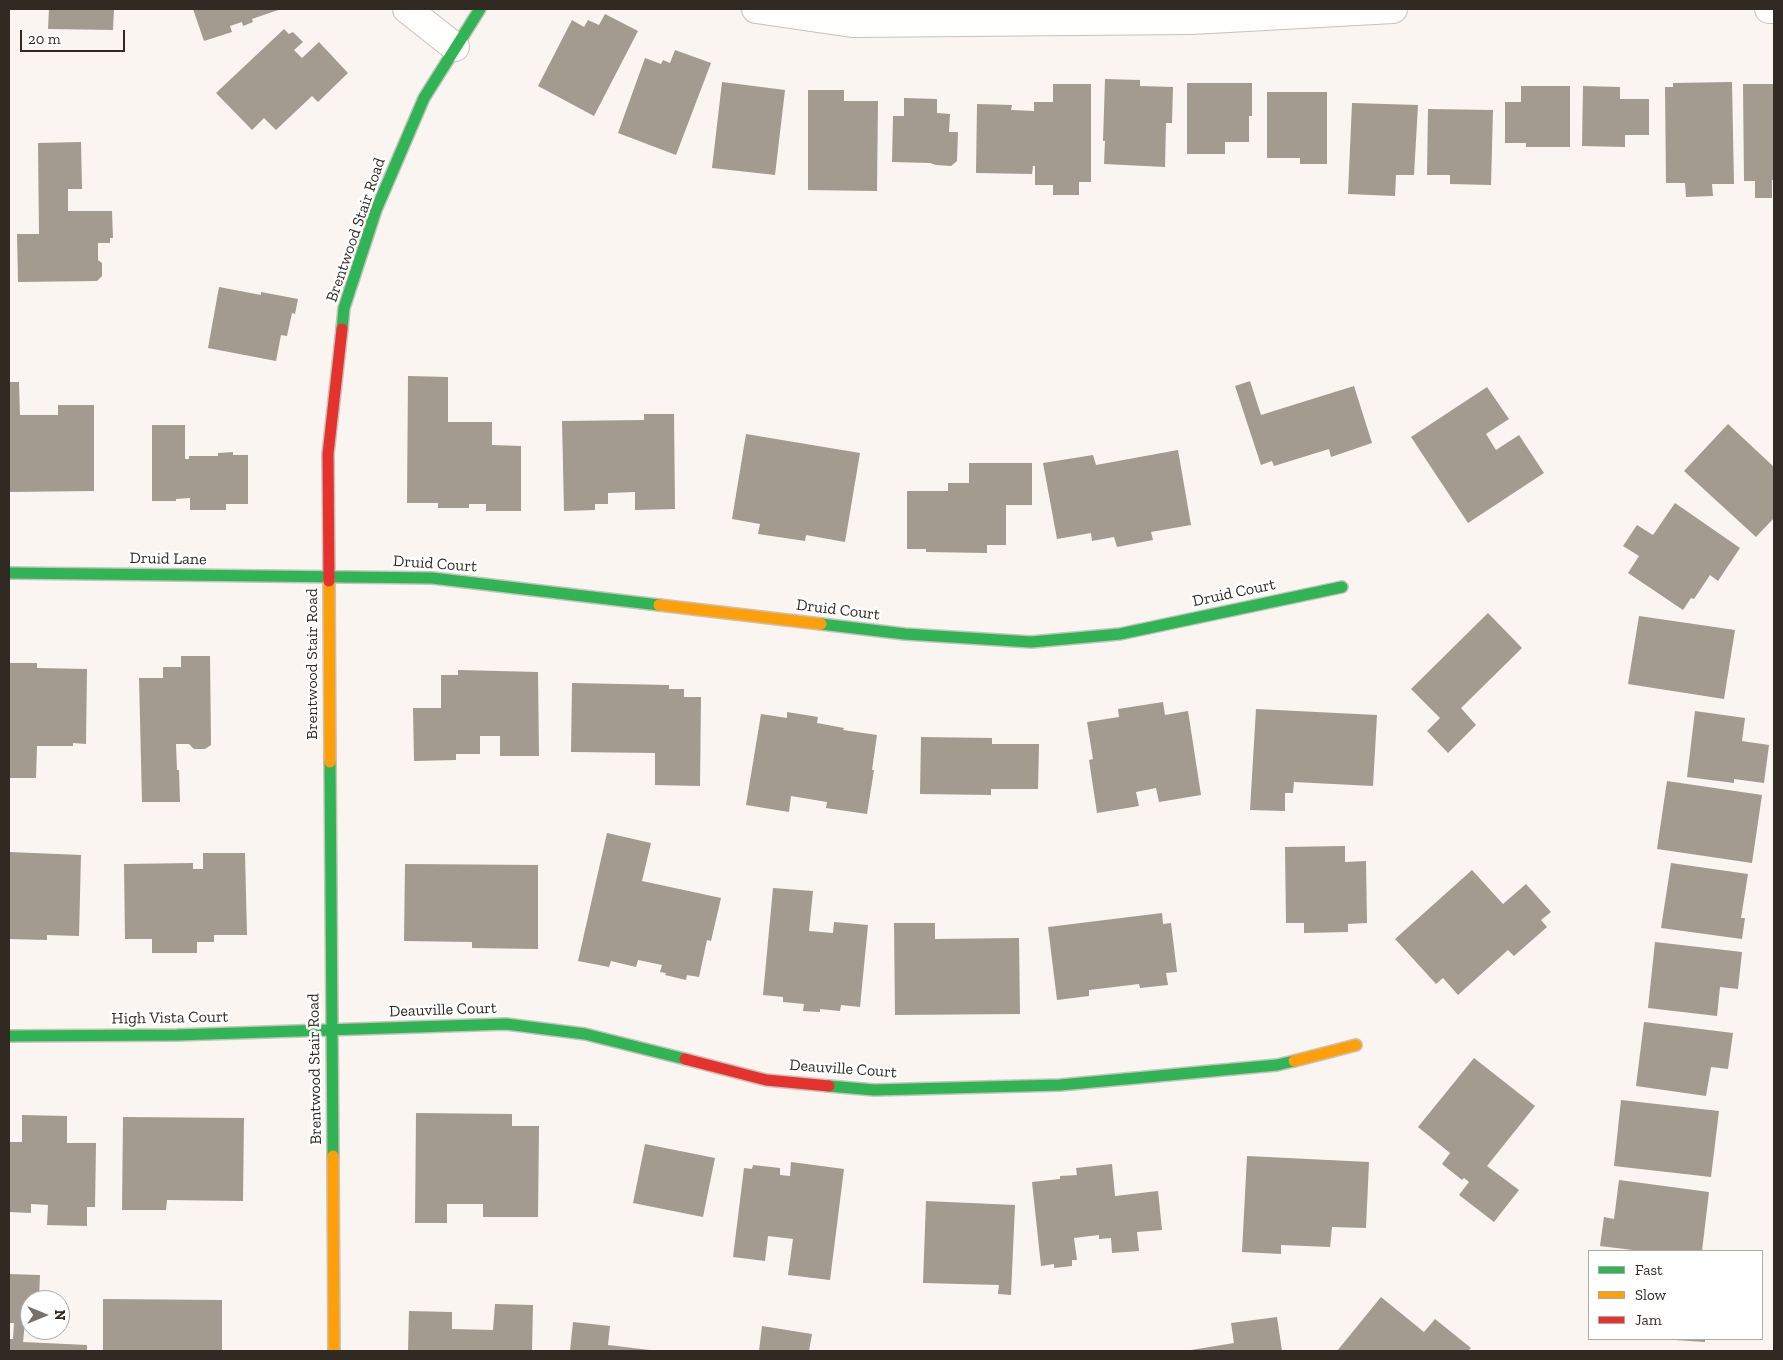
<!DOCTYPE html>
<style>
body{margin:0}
#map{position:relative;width:1783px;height:1360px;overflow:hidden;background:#faf5f0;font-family:"Zilla Slab",serif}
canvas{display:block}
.frame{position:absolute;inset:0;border:10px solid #302a22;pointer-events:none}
.legend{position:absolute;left:1588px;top:1250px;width:175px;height:90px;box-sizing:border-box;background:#fff;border:1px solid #acaaa7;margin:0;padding:6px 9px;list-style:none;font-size:15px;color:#302a22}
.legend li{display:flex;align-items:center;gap:10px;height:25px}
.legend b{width:25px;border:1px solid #acaaa7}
.north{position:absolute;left:20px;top:1290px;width:50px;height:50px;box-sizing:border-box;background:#fff;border:1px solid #acaaa7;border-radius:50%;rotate:90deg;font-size:14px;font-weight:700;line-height:20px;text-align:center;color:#302a22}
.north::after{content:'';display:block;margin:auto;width:18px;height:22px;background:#77716a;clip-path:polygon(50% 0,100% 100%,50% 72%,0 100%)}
.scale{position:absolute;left:20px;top:30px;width:105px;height:22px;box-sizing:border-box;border:2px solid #302a22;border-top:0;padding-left:6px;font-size:15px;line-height:18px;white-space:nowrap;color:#302a22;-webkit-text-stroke:4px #fff;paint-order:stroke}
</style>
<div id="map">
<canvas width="1783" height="1360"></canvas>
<div class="frame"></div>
<ul class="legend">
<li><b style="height:6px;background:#30b455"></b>Fast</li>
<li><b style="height:6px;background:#ff9f0a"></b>Slow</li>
<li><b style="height:6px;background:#e5322d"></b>Jam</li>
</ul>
<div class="north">N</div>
<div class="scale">20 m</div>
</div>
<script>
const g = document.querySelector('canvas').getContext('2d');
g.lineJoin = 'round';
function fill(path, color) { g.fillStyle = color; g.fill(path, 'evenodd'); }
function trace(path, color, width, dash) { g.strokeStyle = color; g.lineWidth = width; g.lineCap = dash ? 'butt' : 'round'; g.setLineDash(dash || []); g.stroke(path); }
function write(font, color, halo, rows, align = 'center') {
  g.font = font + ' "Zilla Slab",serif'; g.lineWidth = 5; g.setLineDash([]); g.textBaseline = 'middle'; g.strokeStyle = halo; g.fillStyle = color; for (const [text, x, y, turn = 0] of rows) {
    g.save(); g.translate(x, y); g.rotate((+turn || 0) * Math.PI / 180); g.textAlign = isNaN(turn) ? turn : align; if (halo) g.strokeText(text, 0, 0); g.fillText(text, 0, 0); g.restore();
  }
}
const building = new Path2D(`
 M 49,9 L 114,9 L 113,30 L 48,29 Z
 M 193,9 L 281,9 L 252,19 L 253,22 L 243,26 L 242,22 L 230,26 L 232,32 L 204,41 Z
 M 605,14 L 638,31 L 594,116 L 538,86 L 572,20 L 584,27 L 588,20 L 599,25 Z
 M 284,29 L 289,34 L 293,32 L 303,42 L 294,50 L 302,58 L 319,42 L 348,73 L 318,102 L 312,96 L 276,130 L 264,118 L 252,130 L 216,93 Z
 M 675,50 L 711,63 L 676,155 L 618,133 L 645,58 L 661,64 L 663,60 L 670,63 Z
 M 1105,79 L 1140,80 L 1140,86 L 1173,87 L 1172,123 L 1166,123 L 1165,167 L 1104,164 L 1105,141 L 1103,141 Z
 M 722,82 L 785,90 L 775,175 L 712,168 Z
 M 1732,82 L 1734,184 L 1712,184 L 1713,196 L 1686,197 L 1685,183 L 1666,183 L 1665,87 L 1673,87 L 1673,83 Z
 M 1187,83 L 1252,83 L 1252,116 L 1249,116 L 1249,142 L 1225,142 L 1225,154 L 1187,154 Z
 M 1053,84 L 1091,84 L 1091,182 L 1079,182 L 1079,195 L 1053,195 L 1053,185 L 1035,185 L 1035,166 L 1033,166 L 1032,174 L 976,173 L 977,104 L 1012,105 L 1011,110 L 1034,111 L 1034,102 L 1053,102 Z
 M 1743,84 L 1774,84 L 1774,180 L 1772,180 L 1772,198 L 1755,198 L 1755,181 L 1744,181 Z
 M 1521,86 L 1570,86 L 1570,147 L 1526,147 L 1526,143 L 1505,143 L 1505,102 L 1521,102 Z
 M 1583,86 L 1620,87 L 1620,99 L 1649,99 L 1649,135 L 1625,135 L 1625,147 L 1582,146 Z
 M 808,90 L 844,90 L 844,101 L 878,101 L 877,191 L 808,190 Z
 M 1267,92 L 1327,92 L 1327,164 L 1300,164 L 1300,158 L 1267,158 Z
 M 904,98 L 937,99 L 937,113 L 950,114 L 949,132 L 958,132 L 957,161 L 951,166 L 936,165 L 930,163 L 892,162 L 893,116 L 904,116 Z
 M 1352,103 L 1418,105 L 1414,175 L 1396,175 L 1395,196 L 1348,194 Z
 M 1428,109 L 1493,110 L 1491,185 L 1450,184 L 1450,175 L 1427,175 Z
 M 81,142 L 82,189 L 68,189 L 68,211 L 112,211 L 113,238 L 110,238 L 110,243 L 98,243 L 98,260 L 102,263 L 102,276 L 97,281 L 18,282 L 17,234 L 39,234 L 38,143 Z
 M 219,287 L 261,295 L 261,292 L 298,299 L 295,314 L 292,313 L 287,336 L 281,335 L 276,361 L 208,348 Z
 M 408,376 L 448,377 L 448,422 L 492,422 L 492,445 L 521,446 L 521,511 L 486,511 L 486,504 L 469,504 L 469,508 L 438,508 L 438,503 L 407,503 Z
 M 1250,381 L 1261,415 L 1354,386 L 1372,443 L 1331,457 L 1329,449 L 1274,466 L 1272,461 L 1261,465 L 1235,386 Z
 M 9,382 L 19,382 L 20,415 L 58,415 L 58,405 L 94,405 L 94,491 L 9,492 Z
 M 1487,387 L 1509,419 L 1486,434 L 1496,450 L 1519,435 L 1544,473 L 1468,523 L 1411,437 Z
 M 644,414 L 674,414 L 675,509 L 635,510 L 635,492 L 608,493 L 608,504 L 595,504 L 595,510 L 564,511 L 562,421 L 644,420 Z
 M 1728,424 L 1774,467 L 1774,518 L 1756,537 L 1684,471 Z
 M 152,425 L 185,425 L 185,459 L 189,459 L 189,456 L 218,456 L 218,453 L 233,452 L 233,455 L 248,455 L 248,504 L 226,504 L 226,510 L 190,510 L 190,498 L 176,499 L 176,501 L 152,501 Z
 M 746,434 L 860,453 L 845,542 L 806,535 L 805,541 L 758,534 L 760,524 L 732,519 Z
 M 1178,450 L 1191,525 L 1151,532 L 1153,540 L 1117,547 L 1114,537 L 1092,541 L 1091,533 L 1057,539 L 1043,463 L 1093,455 L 1096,465 Z
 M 969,463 L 1032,463 L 1032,505 L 1006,505 L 1006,545 L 987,545 L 987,553 L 926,552 L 926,549 L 907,549 L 907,491 L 948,491 L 948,483 L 969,483 Z
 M 1675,503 L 1740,548 L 1718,581 L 1710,575 L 1694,599 L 1691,598 L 1683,610 L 1628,573 L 1639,556 L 1623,546 L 1637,525 L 1653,535 Z
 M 1488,613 L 1522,648 L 1461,708 L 1476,725 L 1448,753 L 1427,731 L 1440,718 L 1411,689 Z
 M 1639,616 L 1735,630 L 1724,699 L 1628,684 Z
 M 181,656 L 210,656 L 211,745 L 205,749 L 194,749 L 189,744 L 176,744 L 177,770 L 179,770 L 180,802 L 142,802 L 139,678 L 163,678 L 163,667 L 181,667 Z
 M 9,663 L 37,663 L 37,668 L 87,669 L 86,744 L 73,743 L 73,746 L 37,746 L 36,778 L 9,778 Z
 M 458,670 L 538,672 L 539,756 L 500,756 L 500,736 L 480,736 L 480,754 L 456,754 L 456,760 L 414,761 L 413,708 L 441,708 L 441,675 L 458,675 Z
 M 572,683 L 669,685 L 669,689 L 684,689 L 684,697 L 701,697 L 700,786 L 655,785 L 655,753 L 571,752 Z
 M 1163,702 L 1165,715 L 1188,711 L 1201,795 L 1159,802 L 1156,788 L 1136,792 L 1139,806 L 1097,813 L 1089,760 L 1093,759 L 1087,722 L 1119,717 L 1118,709 Z
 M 1256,709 L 1377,715 L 1373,786 L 1294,782 L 1293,793 L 1285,793 L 1285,811 L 1250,810 Z
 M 1695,711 L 1745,718 L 1742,741 L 1769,745 L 1764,783 L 1734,779 L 1734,783 L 1687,777 Z
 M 787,712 L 818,717 L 817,723 L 844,728 L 843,730 L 877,735 L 872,770 L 874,770 L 867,814 L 826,808 L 827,802 L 791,796 L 789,812 L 746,805 L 761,714 L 787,718 Z
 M 921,737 L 992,738 L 992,744 L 1039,744 L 1038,789 L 991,789 L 991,795 L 920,794 Z
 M 1667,781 L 1762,795 L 1752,863 L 1657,849 Z
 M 607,833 L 651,843 L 642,881 L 721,898 L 711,941 L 707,940 L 699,977 L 687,975 L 686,980 L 665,975 L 666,973 L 660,972 L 662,965 L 638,960 L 636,967 L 611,961 L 609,967 L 578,961 Z
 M 1345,846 L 1345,862 L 1366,861 L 1367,923 L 1348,924 L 1348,932 L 1304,933 L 1304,923 L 1286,923 L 1285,847 Z
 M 9,852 L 81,855 L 79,936 L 47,935 L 47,940 L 9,939 Z
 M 203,853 L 245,853 L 247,935 L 214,935 L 214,942 L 197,942 L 197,953 L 152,953 L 152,939 L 125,939 L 124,864 L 193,863 L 193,869 L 203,869 Z
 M 1671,863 L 1748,874 L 1741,918 L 1745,918 L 1742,939 L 1661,928 Z
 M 405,864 L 538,865 L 538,949 L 472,948 L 472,942 L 404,941 Z
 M 1472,870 L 1503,904 L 1526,884 L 1551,912 L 1541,920 L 1547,927 L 1514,956 L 1508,950 L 1458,995 L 1443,978 L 1436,984 L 1395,939 Z
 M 773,888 L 813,891 L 809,931 L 833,933 L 834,922 L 868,925 L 860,1007 L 841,1005 L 840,1011 L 820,1009 L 820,1012 L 803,1011 L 804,1004 L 783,1002 L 783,997 L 763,995 Z
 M 1162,913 L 1163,924 L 1171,923 L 1177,972 L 1166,973 L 1168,985 L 1140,988 L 1139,984 L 1089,990 L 1089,996 L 1057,1000 L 1048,927 Z
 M 894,923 L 935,923 L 935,939 L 1019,938 L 1020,1014 L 895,1015 Z
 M 1655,942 L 1742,952 L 1738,989 L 1720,987 L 1717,1016 L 1648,1008 Z
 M 1644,1022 L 1733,1033 L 1728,1069 L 1711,1067 L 1706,1096 L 1636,1086 Z
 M 1474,1058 L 1535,1106 L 1487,1166 L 1519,1190 L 1494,1222 L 1459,1195 L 1469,1182 L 1464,1178 L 1462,1180 L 1442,1164 L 1450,1153 L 1418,1127 Z
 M 1621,1100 L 1719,1111 L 1711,1177 L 1614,1166 Z
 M 416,1113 L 512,1114 L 512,1126 L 539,1126 L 538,1217 L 483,1217 L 483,1204 L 447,1204 L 447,1223 L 415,1223 Z
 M 22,1115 L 67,1116 L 67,1143 L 96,1143 L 95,1207 L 87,1207 L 87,1226 L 47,1225 L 48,1205 L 31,1204 L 31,1213 L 9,1212 L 9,1142 L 22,1142 Z
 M 123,1117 L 244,1118 L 243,1201 L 167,1200 L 166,1210 L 122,1210 Z
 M 645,1144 L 715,1158 L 703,1217 L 633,1203 Z
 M 1247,1156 L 1369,1162 L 1366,1228 L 1332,1227 L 1330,1247 L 1281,1245 L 1281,1254 L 1242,1252 Z
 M 791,1162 L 844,1169 L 830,1280 L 788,1275 L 793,1239 L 768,1236 L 765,1261 L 733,1257 L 744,1168 L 752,1169 L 753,1165 L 780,1168 L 780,1175 L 790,1176 Z
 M 1112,1164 L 1115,1196 L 1158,1191 L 1162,1230 L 1137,1232 L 1139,1251 L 1112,1253 L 1111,1238 L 1099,1239 L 1099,1235 L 1074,1238 L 1077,1260 L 1072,1260 L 1072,1266 L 1054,1268 L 1054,1264 L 1041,1266 L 1032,1182 L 1060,1179 L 1060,1176 L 1077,1175 L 1076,1168 Z
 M 1619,1180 L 1709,1192 L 1702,1251 L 1641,1251 L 1600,1246 L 1604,1217 L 1614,1219 Z
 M 926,1201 L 1015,1205 L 1011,1295 L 998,1294 L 999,1285 L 923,1283 Z
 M 9,1274 L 40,1275 L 39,1300 L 30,1300 L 30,1323 L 25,1322 L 23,1342 L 87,1345 L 87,1351 L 9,1351 L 9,1339 L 13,1339 L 14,1323 L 9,1323 Z
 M 1381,1297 L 1424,1332 L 1435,1319 L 1471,1348 L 1468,1351 L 1337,1351 Z
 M 103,1299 L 222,1300 L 222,1351 L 103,1351 Z
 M 495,1304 L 533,1305 L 532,1351 L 408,1351 L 409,1311 L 452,1312 L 452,1329 L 493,1330 Z
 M 1277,1317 L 1282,1351 L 1185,1351 L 1234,1343 L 1231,1323 Z
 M 573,1322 L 610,1326 L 608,1345 L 650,1350 L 650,1351 L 570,1351 Z
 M 762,1326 L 812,1334 L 809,1351 L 759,1351 Z
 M 1675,1339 L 1705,1339 L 1705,1342 L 1675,1340 Z`);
const street = new Path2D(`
 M 407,9 L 455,47
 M 756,9 L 852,23 L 1192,20 L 1393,9
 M 1769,9 L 1774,9`);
const fast = new Path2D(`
 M 342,329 L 344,308 L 376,210 L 424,98 L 480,9
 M 9,573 L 432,578 L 659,605
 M 821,624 L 905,634 L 1031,642 L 1120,634 L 1342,587
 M 330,762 L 333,1156
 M 9,1036 L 177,1035 L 506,1024 L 585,1034 L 685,1059
 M 829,1086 L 874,1090 L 1060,1085 L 1277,1065 L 1294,1061`);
const slow = new Path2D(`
 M 329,581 L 330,762
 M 659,605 L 821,624
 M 1294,1061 L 1356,1045
 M 333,1156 L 334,1351`);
const jam = new Path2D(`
 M 329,581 L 328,454 L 342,329
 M 685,1059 L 766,1080 L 829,1086`);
const streetNames = [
 ["Brentwood Stair Road",356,230,-71],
 ["Druid Lane",168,559,1],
 ["Druid Court",435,564,4],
 ["Druid Court",1234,593,-12],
 ["Druid Court",838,610,7],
 ["Brentwood Stair Road",312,664,-90],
 ["Deauville Court",443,1010,-2],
 ["High Vista Court",170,1018,-1],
 ["Brentwood Stair Road",315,1069,-91],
 ["Deauville Court",843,1069,4]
];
fill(building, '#a39a90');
trace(street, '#c7c2bc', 30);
trace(fast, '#c7c2bc', 14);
trace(slow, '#c7c2bc', 14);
trace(jam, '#c7c2bc', 14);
trace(street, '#fefefd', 28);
trace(fast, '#30b455', 11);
trace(slow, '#ff9f0a', 11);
trace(jam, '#e5322d', 11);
write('16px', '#302a22', '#fff', streetNames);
</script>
